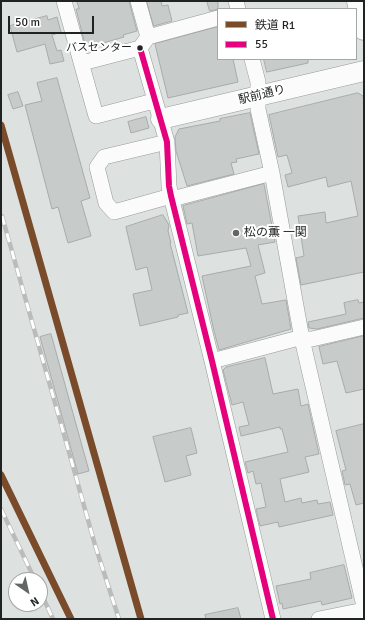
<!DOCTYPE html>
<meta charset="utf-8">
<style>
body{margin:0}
#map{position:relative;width:365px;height:620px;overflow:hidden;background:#dde2e0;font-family:Signika,"Noto Sans JP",sans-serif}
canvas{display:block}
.frame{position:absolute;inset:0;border:2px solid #1f2321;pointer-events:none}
.legend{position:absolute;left:217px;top:8px;width:140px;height:52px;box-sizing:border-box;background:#fff;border:1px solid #a5a7a6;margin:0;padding:5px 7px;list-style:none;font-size:12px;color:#1f2321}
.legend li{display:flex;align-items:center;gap:8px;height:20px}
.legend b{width:20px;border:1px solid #a5a7a6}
.north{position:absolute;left:8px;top:572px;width:40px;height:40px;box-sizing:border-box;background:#fff;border:1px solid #a5a7a6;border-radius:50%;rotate:146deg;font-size:11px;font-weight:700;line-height:16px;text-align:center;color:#1f2321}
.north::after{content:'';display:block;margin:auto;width:14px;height:18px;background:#626664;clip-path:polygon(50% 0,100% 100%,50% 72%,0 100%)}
.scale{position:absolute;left:8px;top:16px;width:86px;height:18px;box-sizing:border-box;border:2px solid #1f2321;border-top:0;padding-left:5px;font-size:12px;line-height:14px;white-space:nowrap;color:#1f2321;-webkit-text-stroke:3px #fff;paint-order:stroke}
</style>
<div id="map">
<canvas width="365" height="620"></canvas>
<div class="frame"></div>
<ul class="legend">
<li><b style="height:5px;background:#7a4b2a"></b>鉄道 R1</li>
<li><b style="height:5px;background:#e5007d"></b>55</li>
</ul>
<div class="north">N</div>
<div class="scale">50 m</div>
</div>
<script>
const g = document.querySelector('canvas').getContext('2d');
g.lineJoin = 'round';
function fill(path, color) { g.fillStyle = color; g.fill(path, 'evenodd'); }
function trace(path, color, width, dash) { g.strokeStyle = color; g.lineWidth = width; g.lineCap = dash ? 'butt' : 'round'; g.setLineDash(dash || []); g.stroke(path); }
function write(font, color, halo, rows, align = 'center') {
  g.font = font + ' Signika,"Noto Sans JP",sans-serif'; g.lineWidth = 4; g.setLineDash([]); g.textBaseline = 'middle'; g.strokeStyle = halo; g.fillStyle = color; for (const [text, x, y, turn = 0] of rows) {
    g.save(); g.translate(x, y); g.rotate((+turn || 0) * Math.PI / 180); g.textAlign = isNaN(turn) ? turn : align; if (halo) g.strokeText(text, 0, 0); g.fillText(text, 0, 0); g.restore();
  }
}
const building = new Path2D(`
 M 77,1 L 129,1 L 137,31 L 123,35 L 124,37 L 86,48 L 76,9 L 79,9 Z
 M 147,1 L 161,1 L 162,6 L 168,5 L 172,21 L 154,26 Z
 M 207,1 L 218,1 L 218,9 L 210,11 Z
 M 47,16 L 48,20 L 57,17 L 61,32 L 52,35 L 57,51 L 61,50 L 64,61 L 50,64 L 45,44 L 17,52 L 10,26 Z
 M 218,27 L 218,59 L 233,59 L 238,82 L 168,98 L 155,44 Z
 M 264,59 L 308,59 L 308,63 L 267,72 Z
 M 57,78 L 90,198 L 81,201 L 91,236 L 68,243 L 58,207 L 52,209 L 25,105 L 42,101 L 37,83 Z
 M 18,92 L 23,106 L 13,109 L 8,95 Z
 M 358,93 L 363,96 L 364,101 L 364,272 L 301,285 L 296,258 L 304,256 L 298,216 L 325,212 L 326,223 L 358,216 L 351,181 L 328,187 L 326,177 L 288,187 L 285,175 L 292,173 L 287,155 L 278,157 L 269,115 Z
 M 250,113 L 259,154 L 236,159 L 237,162 L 231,163 L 234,174 L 187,186 L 176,151 L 175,137 L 179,129 L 220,121 L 220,119 Z
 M 146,117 L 149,128 L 131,133 L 128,122 Z
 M 264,184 L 275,242 L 258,245 L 265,273 L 255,276 L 262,304 L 286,300 L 291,329 L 219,350 L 214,331 L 202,276 L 251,266 L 246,248 L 198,256 L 192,223 L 187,224 L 183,206 Z
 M 163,215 L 169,225 L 168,231 L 171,243 L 170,243 L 188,313 L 178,315 L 178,317 L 140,326 L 133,294 L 152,290 L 147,267 L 136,270 L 126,227 Z
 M 358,300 L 359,303 L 364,302 L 364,318 L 317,329 L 309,328 L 308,322 L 346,314 L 344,303 Z
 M 51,334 L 89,471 L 78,474 L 40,337 Z
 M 364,336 L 364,389 L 346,393 L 337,361 L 323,364 L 319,347 Z
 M 265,358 L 273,394 L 298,389 L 301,406 L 308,404 L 319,454 L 305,457 L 309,472 L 280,479 L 285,502 L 301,498 L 302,503 L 317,500 L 318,504 L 330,502 L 333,515 L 279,527 L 278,522 L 260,526 L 256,509 L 266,507 L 261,483 L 256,484 L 253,471 L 248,473 L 245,462 L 288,452 L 282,429 L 280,429 L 280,427 L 241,436 L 239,427 L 249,425 L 243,402 L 232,405 L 223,370 L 226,367 L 234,365 Z
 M 364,424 L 364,503 L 356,505 L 350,484 L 345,485 L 342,471 L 346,470 L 336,431 Z
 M 191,428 L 197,453 L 186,456 L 191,475 L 165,482 L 153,437 Z
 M 344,565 L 352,598 L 322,605 L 321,601 L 283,609 L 282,603 L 280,604 L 276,586 L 311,579 L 310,573 Z
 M 238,608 L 241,619 L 206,619 L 205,615 Z`);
const minor = new Path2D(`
 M 64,1 L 96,116 L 154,101
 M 236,1 L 238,9
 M 148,37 L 218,18
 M 140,48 L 167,142 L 169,186 L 171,196 L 212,361 L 273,619
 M 252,59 L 258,82 L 258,109 L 272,173 L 302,339 L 364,606
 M 82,63 L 140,48 L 148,37 L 138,1
 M 167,142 L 104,157 L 97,167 L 106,203 L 114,212 L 171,196
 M 172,199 L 272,173
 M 212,361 L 295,339 L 312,339 L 364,327
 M 319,619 L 364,610`);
const major = new Path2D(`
 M 161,119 L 364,71`);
const highway = new Path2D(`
 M 358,1 L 364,29`);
const rail = new Path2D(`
 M 2,216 L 76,477 L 95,545 L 119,619
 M 1,475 L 71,619
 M 1,509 L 35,580
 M 40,591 L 53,619`);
const bus1 = new Path2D(`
 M 140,48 L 167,142 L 169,186 L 171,196 L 212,361 L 273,619`);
const rail1 = new Path2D(`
 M 1,125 L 141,619
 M 1,475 L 71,619`);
const markers = [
 [140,48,3.5,"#1f2321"],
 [236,233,4,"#626664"]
];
const busNames = [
 ["バスセンター",132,48]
];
const streetNames = [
 ["駅前通り",262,95,-14]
];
const poiNames = [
 ["松の薫 一関",244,233]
];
fill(building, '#c7cbca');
trace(building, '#a7abaa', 1);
trace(minor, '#969a98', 16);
trace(major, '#969a98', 21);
trace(highway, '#969a98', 23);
trace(minor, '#fafbfa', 15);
trace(major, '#fafbfa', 20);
trace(highway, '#fafbfa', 22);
trace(rail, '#babbbb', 4.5);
trace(rail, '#fff', 3, [9]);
trace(bus1, '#e5007d', 6);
trace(rail1, '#7a4b2a', 7);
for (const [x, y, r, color] of markers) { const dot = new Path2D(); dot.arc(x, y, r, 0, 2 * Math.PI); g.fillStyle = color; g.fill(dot); trace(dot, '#fff', 1.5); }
write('11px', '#1f2321', '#fff', busNames, 'right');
write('12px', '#1f2321', '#fff', streetNames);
write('12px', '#1f2321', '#fff', poiNames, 'left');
</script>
